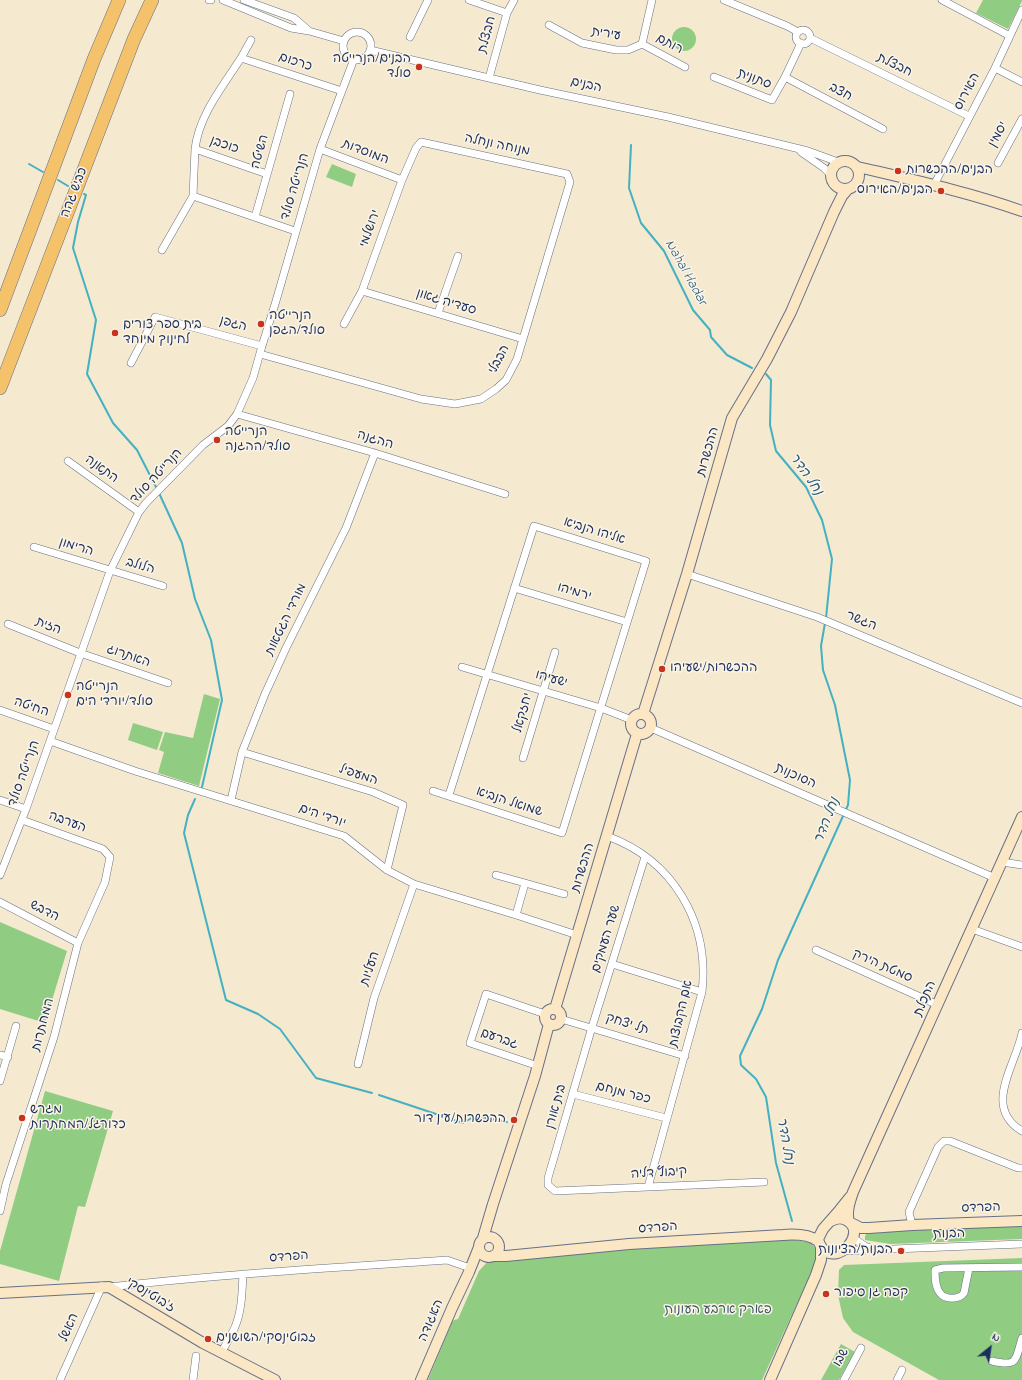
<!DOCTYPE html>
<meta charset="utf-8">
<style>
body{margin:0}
#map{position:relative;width:1022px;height:1380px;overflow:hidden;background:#f5e9cf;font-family:"Indie Flower",sans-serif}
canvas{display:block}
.north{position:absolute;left:970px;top:1328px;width:40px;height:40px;-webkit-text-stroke:3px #fcf5e5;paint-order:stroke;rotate:30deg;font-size:11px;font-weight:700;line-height:16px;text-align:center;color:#1b2f5e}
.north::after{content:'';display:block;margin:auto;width:14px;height:18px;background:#1b2f5e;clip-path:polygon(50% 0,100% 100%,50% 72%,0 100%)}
</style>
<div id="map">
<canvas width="1022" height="1380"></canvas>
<div class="north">N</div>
</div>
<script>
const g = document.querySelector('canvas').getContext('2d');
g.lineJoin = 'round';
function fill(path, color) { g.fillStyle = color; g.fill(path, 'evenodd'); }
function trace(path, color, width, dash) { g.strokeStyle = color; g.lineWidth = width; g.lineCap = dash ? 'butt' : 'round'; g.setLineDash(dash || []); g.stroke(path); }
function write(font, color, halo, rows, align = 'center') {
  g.font = font + ' "Indie Flower","Playpen Sans Hebrew",sans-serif'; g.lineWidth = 3; g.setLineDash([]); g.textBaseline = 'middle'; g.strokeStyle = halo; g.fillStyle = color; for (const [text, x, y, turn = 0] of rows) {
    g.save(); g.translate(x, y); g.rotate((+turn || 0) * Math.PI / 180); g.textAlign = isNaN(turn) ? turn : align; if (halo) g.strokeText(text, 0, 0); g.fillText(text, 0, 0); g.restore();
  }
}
const green = new Path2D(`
 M 983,0 L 1022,0 L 1022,1 L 1008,29 L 976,13 Z
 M672 39a12 12 0 1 1 24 0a12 12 0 1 1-24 0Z
 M 332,164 L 356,174 L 352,187 L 326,177 Z
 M 204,694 L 220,699 L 199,786 L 158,773 L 164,752 L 159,750 L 165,732 L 193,738 Z
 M 133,723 L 163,732 L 157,750 L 128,740 Z
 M 0,922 L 67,951 L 45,1023 L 0,1009 Z
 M 45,1091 L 113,1111 L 85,1207 L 78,1206 L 59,1281 L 0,1264 L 0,1251 Z
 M 1022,1226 L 1022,1239 L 890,1244 L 865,1240 L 865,1236 L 867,1233 L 873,1232 Z
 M 784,1238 L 811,1243 L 816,1249 L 816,1262 L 762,1380 L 428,1380 L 452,1322 L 454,1320 L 458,1319 L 479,1271 L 491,1258 Z
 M 1022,1258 L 1022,1380 L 939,1380 L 853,1332 L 843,1318 L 838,1295 L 839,1270 L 844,1265 Z
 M 841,1344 L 855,1352 L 839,1380 L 821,1380 Z`);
const stream = new Path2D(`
 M 631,145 L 629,188 L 641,223 L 664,251 L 693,310 L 710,330 L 711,337 L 727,355 L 752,368
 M 29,164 L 43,172
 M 58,180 L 68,186
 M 84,194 L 86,195 L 78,222 L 73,248 L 96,320 L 87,374 L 113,423 L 137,450 L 157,489
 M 766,374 L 771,380 L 770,425 L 776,451 L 806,487 L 822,520 L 832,559 L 826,618
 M 159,493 L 182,543 L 195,599 L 211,640 L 222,700 L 202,787
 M 195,799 L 188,815 L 184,833 L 226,1000 L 258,1014 L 280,1029 L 316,1078 L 372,1093
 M 379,1095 L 463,1123 L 475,1116 L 507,1122
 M 792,1221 L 776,1163 L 766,1097 L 756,1079 L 741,1065 L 740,1056 L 762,1009 L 778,960 L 848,805 L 850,780 L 835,705 L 823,670 L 821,646 L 825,623`);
const street = new Path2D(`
 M 209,0 L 211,0
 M 223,0 L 291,28 L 309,31 L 344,41
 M 244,0 L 294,18 L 308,30
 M 469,0 L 507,13
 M 724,0 L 787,26 L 798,32
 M 942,0 L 1010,36
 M 549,25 L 582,43 L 616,50 L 628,50 L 642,44 L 652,0
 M796 37a7 7 0 1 1 14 0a7 7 0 1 1-14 0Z
 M343 46a14 14 0 1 1 28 0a14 14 0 1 1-28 0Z
 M 410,37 L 428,0
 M 810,38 L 969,116
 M 642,44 L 685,67
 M 370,50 L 540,90 L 668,117 L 808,151 L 838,162
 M 241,58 L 251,40
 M 995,68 L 1022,82
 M 714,77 L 772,100 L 785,77 L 801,43
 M 785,77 L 883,129
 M 489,78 L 507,13 L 514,0
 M 195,149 C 199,115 223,86 241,58 L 342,91
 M 320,149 L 402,180
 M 801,152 L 824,168 L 831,175
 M 998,163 L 1022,119
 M 934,185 L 995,68 L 1022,10
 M 193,196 L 295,231
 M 255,217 L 290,94
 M 162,250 L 193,196 L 195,149 L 267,174
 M 362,291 L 523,339
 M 438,313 L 458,256
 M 260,354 L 421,399 L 455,404 L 481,399 L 496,389 L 506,380 L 517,359 L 570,182 L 567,174 L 421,142 L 416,148 L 402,180 L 362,291 L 344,324
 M 131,363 L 155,317 L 262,346
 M 237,414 L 375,453 L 505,494
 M 68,461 L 139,512
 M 34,547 L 163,586
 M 687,574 L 817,617 L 1022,703
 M 514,588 L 627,622
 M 8,624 L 80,653 L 168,683
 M 462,667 L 601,708 L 632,720
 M 0,710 L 54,729
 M 651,728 L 995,878
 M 50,741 L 135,771 L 344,836 L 387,870 L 414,884 L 516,915 L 577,935
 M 242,752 L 373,792 L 403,805 L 387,870
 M 523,758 L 555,652
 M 433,791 L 562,833 L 646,561 L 534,526 L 449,795
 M 0,800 L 26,809
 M 231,800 L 242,752 L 265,694 L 286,648 L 346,528 L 375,453
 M 607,836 C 673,860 710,922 702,992 L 648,1187
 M 645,857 L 592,1027 L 548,1178 L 548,1185 L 555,1191 L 764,1182
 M 1002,862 L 1022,865
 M 0,875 L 26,809 L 110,571 L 139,512 L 146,503 L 203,445 L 228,426 L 237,414 L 253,378 L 262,346 L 276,301 L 320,149 L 354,59
 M 496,875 L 525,883
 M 0,902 L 78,943
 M 516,915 L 525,883 L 564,894
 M 972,929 L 1022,947
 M 816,950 L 938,1005
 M 612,964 L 702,992
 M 561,1019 L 685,1056
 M 1022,1033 C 1016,1065 982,1107 1022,1131
 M 0,1055 L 8,1057
 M 358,1064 L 374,998 L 414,884
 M 538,1066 L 470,1043 L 486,994 L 545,1014
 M 0,1081 L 16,1026
 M 573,1094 L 666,1118
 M 0,1211 L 6,1184 L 54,1037 L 78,943 L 105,882 L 110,857 L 103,849 L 22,820
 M 912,1225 L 909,1212 L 938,1147 L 944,1141 L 950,1141 L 1018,1168 L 1022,1168
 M 853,1238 L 865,1246 L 870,1248
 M 842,1251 L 1022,1244
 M 969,1268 L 964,1293 C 959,1300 945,1300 940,1293 C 935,1287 935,1278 935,1270 L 943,1268 L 1022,1267
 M 109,1287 C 221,1274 334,1268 447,1260 L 470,1268
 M 221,1353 C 226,1344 231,1336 235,1327 C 242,1310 242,1292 243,1274
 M 992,1361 C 1018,1367 1015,1361 1022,1338
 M 60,1380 L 102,1286
 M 193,1380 L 196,1356
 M 844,1380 L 861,1348
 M 897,1380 L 902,1370`);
const secondary = new Path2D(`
 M831 175a14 14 0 1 1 28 0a14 14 0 1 1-28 0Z
 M 858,167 C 913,180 968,192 1022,211
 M631 724a10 10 0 1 1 20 0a10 10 0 1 1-20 0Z
 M 643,714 L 687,574 L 732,418 L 767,359 L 791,312 L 834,212 L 842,196 L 848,189
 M545 1017a8 8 0 1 1 16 0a8 8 0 1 1-16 0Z
 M 555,1009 L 637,734
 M 831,1221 C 837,1218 842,1217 848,1221 C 866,1233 840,1264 824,1250 C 820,1247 819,1243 818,1239 L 823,1229 L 838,1212 L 850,1197
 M 849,1222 C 846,1212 850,1201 853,1192 L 1022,817
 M 851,1223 L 861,1228 L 869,1228 L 912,1225 L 1022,1221
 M479 1247a10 10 0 1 1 20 0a10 10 0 1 1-20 0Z
 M 483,1238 L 493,1204 L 535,1076 L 549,1024
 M 493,1256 L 506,1256 L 629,1244 L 783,1235 C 795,1234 808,1234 818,1241
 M 0,1293 L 109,1287 L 203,1343 L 275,1380
 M 421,1380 L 452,1308 L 469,1272 L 479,1247
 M 770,1380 L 816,1275 L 821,1260 L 821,1246`);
const highway = new Path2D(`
 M 0,310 L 94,59 L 119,0
 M 0,388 L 134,39 L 152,0`);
const markers = [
 [419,67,4,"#c8321e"],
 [898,171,4,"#c8321e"],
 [941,191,4,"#c8321e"],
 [261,324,4,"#c8321e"],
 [115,333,4,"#c8321e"],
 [217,440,4,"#c8321e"],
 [662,669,4,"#c8321e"],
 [68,695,4,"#c8321e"],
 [22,1118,4,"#c8321e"],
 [514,1120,4,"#c8321e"],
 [901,1251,4,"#c8321e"],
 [826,1294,4,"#c8321e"],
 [208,1339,4,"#c8321e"]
];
const streetNames = [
 ["חבצלת",488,35,-75],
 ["עירית",606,35,9],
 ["רותם",669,45,28],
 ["כרכום",295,63,18],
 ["חבצלת",894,66,26],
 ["סתונית",754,80,21],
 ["הבנים",586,86,12],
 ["האירוס",968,92,-62],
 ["חצב",840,93,28],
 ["יסמין",999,135,-61],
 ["כוכבן",224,146,19],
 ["מנוחה ונחלה",497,146,12],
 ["השיטה",261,152,-74],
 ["המוסדות",365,153,21],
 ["הנרייטה סולד",296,187,-73],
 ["כביש גהה",75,193,-69],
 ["ירושלמי",371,229,-70],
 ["סעדיה גאון",446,303,17],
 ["הגפן",233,325,15],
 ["הבבלי",500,360,-62],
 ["ההגנה",375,441,17],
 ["ההכשרות",709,452,-74],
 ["התאנה",101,470,36],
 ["הנרייטה סולד",157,477,-47],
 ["אליהו הנביא",594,532,17],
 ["הרימון",76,548,17],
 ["הלולב",140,567,16],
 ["ירמיהו",574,593,17],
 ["מורדי הגטאות",287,620,-64],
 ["הגשר",861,622,23],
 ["הזית",48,627,22],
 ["האתרוג",128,657,19],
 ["ישעיהו",551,680,16],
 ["החיטה",31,708,19],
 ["יחזקאל",524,713,-74],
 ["הנרייטה סולד",25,774,-70],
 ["המעפיל",358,776,18],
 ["הסוכנות",795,777,24],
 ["שמואל הנביא",509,803,18],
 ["יורדי הים",322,817,19],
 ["הערבה",67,823,20],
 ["ההכשרות",584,868,-73],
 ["הדבש",44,912,27],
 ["שער העמקים",607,939,-73],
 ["סמטת הירק",882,967,24],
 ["העליות",371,969,-71],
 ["התכלת",926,999,-66],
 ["אם הקבוצות",682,1014,-77],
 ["המחתרות",44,1025,-75],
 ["תל יצחק",627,1025,17],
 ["גברעם",499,1040,19],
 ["כפר מנחם",623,1094,14],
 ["בית אורן",557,1107,-74],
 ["קיבוץ דליה",659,1174,-3],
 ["הפרדס",981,1209,-2],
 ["הפרדס",658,1229,-4],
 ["הבנות",949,1235,-2],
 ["הפרדס",289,1258,-4],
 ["ז'בוטינסקי",150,1296,31],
 ["האגודה",432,1321,-67],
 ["האשל",70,1328,-66],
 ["שבו",842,1358,-61]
];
const poiNames = [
 ["הבנים/הנרייטה",411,60,"right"],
 ["סולד",411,75,"right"],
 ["הבנים/ההכשרות",906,171],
 ["הבנים/האירוס",933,191,"right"],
 ["הנרייטה",269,317],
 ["סולד/הגפן",269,332],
 ["בית ספר צורים",123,326],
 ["לחינוך מיוחד",123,341],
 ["הנרייטה",225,433],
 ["סולד/ההגנה",225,448],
 ["ההכשרות/ישעיהו",670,669],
 ["הנרייטה",76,688],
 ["סולד/יורדי הים",76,703],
 ["מגרש",30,1111],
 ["כדורגל/המחתרות",30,1126],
 ["ההכשרות/עין דור",506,1120,"right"],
 ["הבנות/הציונות",893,1251,"right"],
 ["קפה גן סיפור",834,1294],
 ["זבוטינסקי/השושנים",216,1339]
];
const parkNames = [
 ["פארק ארבע העונות",718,1311]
];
const waterNames = [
 ["Nahal Hadar",685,273,61],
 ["נחל הדר",805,475,55],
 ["נחל הדר",828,821,-69],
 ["נחל הדר",784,1141,80]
];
fill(green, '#90cd83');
trace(stream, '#44b1c2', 2);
trace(street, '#677086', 8);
trace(secondary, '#677086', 12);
trace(highway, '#677086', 14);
trace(street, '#fff', 7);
trace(secondary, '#fbe7c3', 10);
trace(highway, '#f4c26a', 13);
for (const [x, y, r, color] of markers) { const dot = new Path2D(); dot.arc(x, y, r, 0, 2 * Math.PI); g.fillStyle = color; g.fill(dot); trace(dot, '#fcf5e5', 1.5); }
write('13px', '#1b2f5e', '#fcf5e5', streetNames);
write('13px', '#1b2f5e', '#fcf5e5', poiNames, 'left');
write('13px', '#385667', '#fcf5e5', parkNames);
write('italic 14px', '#295c81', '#fcf5e5', waterNames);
</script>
